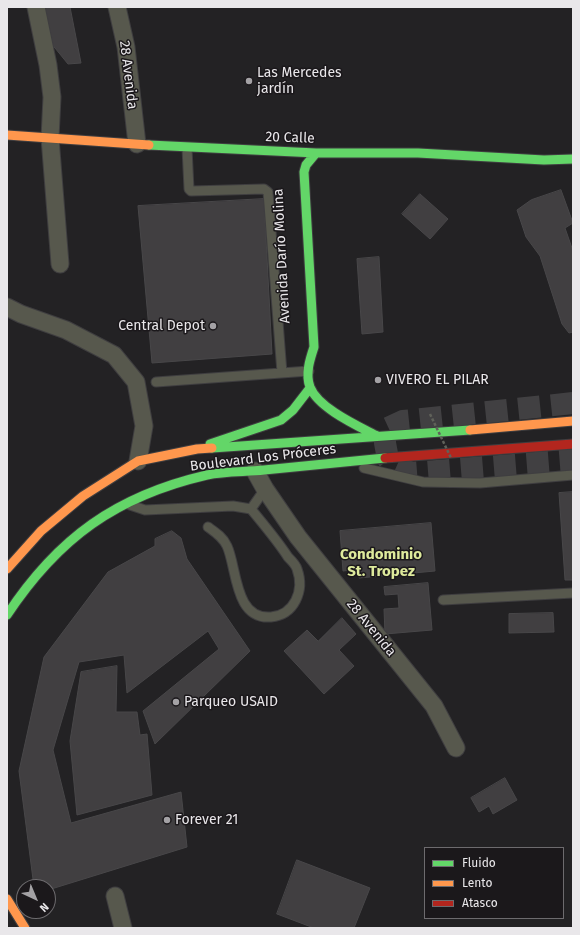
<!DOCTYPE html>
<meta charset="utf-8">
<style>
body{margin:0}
#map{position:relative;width:580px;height:935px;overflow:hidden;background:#232224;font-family:"Fira Sans",sans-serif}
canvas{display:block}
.frame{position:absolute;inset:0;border:8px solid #e9e7ea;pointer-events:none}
.legend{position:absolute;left:424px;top:847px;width:140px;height:72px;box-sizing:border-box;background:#1b181b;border:1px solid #6d6b6e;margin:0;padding:5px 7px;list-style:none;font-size:12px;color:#e9e7ea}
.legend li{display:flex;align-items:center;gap:8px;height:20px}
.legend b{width:20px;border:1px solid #6d6b6e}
.north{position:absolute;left:16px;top:879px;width:40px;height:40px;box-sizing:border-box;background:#1b181b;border:1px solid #6d6b6e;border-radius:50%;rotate:136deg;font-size:11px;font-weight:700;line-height:16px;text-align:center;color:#e9e7ea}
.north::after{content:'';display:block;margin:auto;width:14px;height:18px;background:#a4a2a5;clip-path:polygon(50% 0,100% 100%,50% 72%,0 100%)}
</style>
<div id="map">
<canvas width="580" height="935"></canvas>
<div class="frame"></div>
<ul class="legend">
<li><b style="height:5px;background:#63d668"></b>Fluido</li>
<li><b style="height:5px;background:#ff974d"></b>Lento</li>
<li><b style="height:5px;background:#b3261e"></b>Atasco</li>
</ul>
<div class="north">N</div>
</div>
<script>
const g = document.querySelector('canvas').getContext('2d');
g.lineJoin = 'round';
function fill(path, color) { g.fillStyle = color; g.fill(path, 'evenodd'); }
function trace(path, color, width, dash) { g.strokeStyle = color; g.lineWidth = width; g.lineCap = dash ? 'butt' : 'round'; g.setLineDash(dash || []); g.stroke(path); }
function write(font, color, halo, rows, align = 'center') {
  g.font = font + ' "Fira Sans",sans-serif'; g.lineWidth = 3; g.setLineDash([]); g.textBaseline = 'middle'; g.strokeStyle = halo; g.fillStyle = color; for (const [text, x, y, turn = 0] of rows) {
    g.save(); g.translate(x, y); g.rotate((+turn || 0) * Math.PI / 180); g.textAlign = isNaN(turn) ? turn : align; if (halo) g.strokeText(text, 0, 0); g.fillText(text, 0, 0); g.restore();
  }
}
const building = new Path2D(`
 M 42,7 L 70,7 L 81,63 L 68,64 L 46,37 Z
 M 561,190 L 573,223 L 565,228 L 573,251 L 573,332 L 569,333 L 562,324 L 540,256 L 526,237 L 517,210 L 531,200 Z
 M 420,194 L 448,219 L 430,239 L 402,214 Z
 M 264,199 L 272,354 L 152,363 L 138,206 Z
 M 379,257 L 383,332 L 362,334 L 357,259 Z
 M 573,492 L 573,580 L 565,580 L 559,493 Z
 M 431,523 L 435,571 L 359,578 L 359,569 L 343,571 L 340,531 Z
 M 172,531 L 181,538 L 187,559 L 250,651 L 155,744 L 143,711 L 219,649 L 208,631 L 127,693 L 124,655 L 79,662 L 53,750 L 71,823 L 181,792 L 187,847 L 48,890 L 48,887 L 34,887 L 19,771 L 44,657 L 108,572 L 155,546 L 155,539 Z
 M 428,583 L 432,630 L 385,634 L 384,609 L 399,608 L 398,594 L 385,595 L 384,587 Z
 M 553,613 L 554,632 L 509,633 L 509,614 Z
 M 342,618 L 356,634 L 339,650 L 354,666 L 324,694 L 284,651 L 307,630 L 318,641 Z
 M 117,666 L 116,712 L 137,712 L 140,735 L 147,734 L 152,795 L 77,815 L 70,741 L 81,672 Z
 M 505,778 L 517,800 L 493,814 L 489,806 L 479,812 L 471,798 Z
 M 297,860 L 370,888 L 354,928 L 314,928 L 277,914 Z`);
const highwayTunnel = new Path2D(`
 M 573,403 L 403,421 L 388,428 L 385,435 L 385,443 L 388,459 L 393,465 L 411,473 L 573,460`);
const lane = new Path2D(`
 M 187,148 L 189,189 L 191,191 L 264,189 L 268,192 L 282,373
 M 156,382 L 309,371
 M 364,468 L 423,482 L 480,483 L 573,475
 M 130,505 L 145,510 L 233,506 L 251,509 C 264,525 277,540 288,557 C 291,560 296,565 297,569 C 305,591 294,615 271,617 C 234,620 237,567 227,546 C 223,537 215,532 208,527
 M 251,509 L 265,489
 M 443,600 L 573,593`);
const street = new Path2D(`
 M 36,7 L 48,65 L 52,97 L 50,138 L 60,264
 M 117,7 L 126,47 L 137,144
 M 7,307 L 21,314 L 66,330 L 114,355 L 136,382 L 144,426 L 138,461
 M 255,471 L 265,489 L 298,537 L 434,706 L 456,748
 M 115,896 L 123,928`);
const fast = new Path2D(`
 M 149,145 L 316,153 L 418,153 L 544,160 L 573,159
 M 316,153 L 306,165 L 304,172 L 314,347 C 310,359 305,374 310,387 C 318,408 358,426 377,436
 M 210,444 L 281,420 L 293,410 L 310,388
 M 212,448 L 470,430
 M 7,615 C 58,538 116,496 207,475 C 225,471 246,472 264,470 C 305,466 345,462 385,458`);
const slow = new Path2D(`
 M 7,135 L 149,145
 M 470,430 L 573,421
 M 7,569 L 41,531 L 83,496 L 138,461 L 197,449 L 212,448
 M 7,899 L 25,928`);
const jam = new Path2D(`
 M 385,458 L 573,444`);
const pathBridge = new Path2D(`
 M 430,414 L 451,458`);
const markers = [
 [249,81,4,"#a4a2a5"],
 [213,326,4,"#a4a2a5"],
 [378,380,4,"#a4a2a5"],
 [176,702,4,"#a4a2a5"],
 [167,820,4,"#a4a2a5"]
];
const poiNames = [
 ["Las Mercedes",257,73],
 ["jardín",257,89],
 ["Central Depot",205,326,"right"],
 ["VIVERO EL PILAR",386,380],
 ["Parqueo USAID",184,702],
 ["Forever 21",175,820]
];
const streetNames = [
 ["28 Avenida",128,75,83],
 ["20 Calle",290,138,2],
 ["Avenida Darío Molina",282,256,-93],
 ["Boulevard Los Próceres",263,458,-7],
 ["28 Avenida",371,628,51]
];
const neighbourhoodNames = [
 ["Condominio",381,555],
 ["St. Tropez",381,572]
];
fill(building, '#413f41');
trace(building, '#484749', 1);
trace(highwayTunnel, '#414042', 22, [22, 11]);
trace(lane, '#3f3e40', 11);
trace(street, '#3f3e40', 19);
trace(fast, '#3f3e40', 11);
trace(slow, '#3f3e40', 11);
trace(jam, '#3f3e40', 11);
trace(lane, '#57584d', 9);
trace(street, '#57584d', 17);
trace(fast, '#63d668', 9);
trace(slow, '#ff974d', 9);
trace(jam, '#b3261e', 9);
trace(pathBridge, '#60625a', 2.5, [3, 2]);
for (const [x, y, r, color] of markers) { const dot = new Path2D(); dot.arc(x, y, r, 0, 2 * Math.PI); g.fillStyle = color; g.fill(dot); trace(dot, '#1b181b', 1.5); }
write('14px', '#e9e7ea', '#1b181b', poiNames, 'left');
write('14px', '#e9e7ea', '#1b181b', streetNames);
write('bold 15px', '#deea9c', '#1b181b', neighbourhoodNames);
</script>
